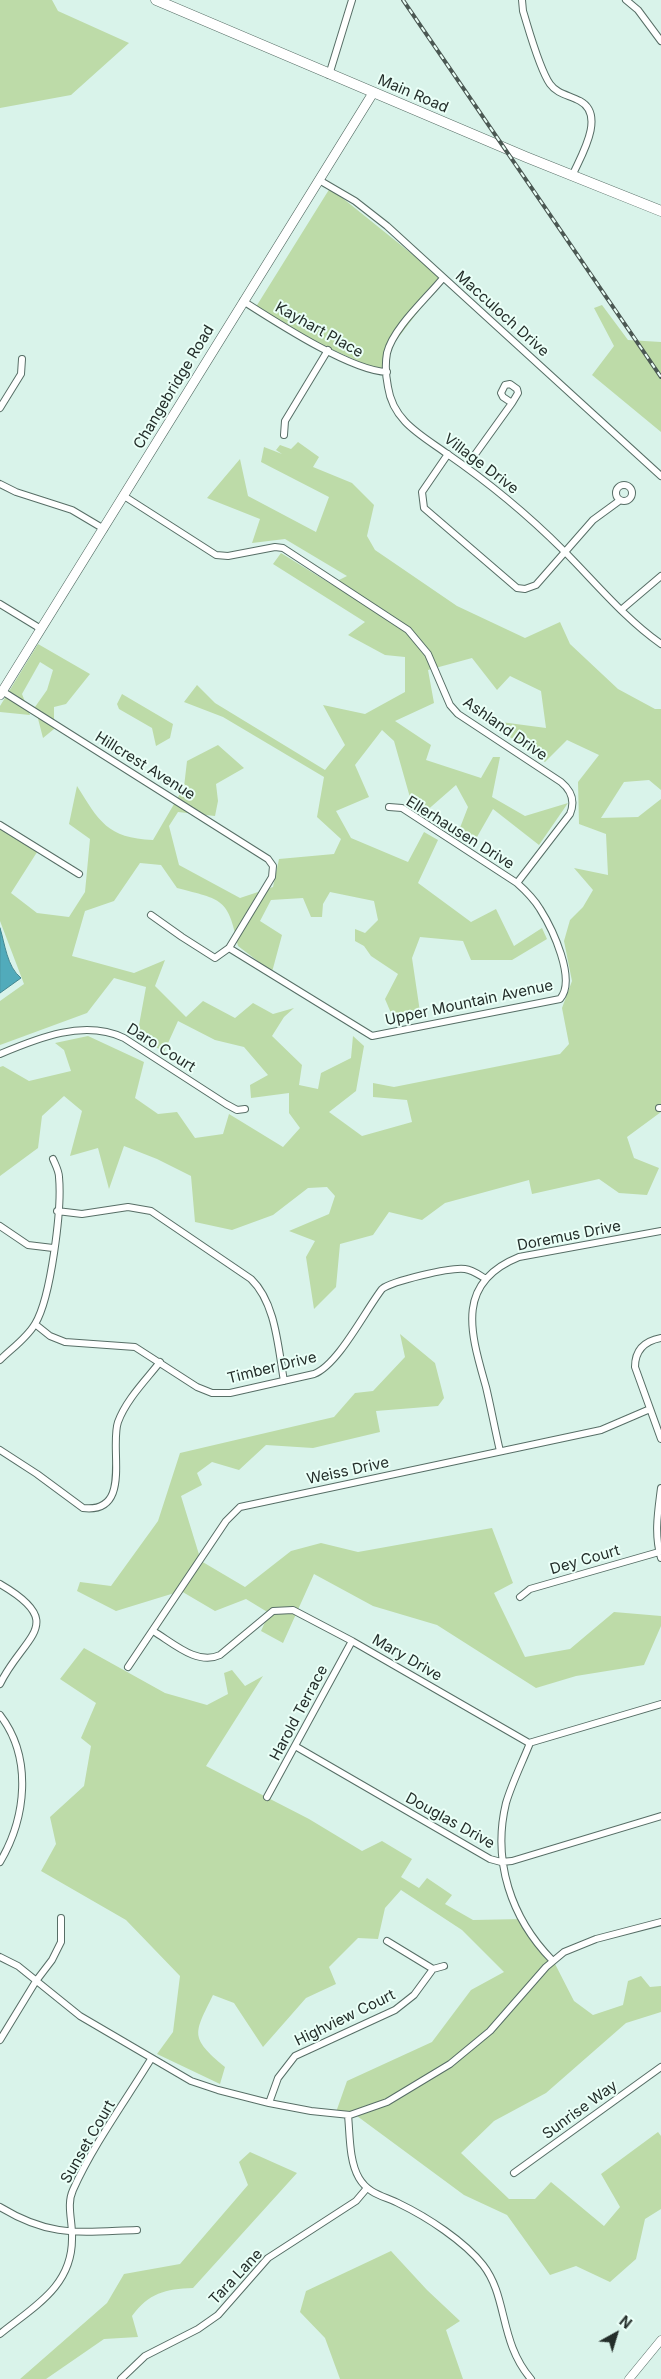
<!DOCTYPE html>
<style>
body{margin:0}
#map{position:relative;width:661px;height:2379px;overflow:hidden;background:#d9f3ea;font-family:Inter,sans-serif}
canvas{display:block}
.north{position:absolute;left:591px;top:2309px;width:50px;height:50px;-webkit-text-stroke:4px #eafff7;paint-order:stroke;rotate:39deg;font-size:14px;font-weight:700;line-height:20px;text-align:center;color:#242e2a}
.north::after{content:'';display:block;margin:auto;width:18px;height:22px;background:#242e2a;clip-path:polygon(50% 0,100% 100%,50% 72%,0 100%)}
</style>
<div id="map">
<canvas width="661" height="2379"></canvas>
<div class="north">N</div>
</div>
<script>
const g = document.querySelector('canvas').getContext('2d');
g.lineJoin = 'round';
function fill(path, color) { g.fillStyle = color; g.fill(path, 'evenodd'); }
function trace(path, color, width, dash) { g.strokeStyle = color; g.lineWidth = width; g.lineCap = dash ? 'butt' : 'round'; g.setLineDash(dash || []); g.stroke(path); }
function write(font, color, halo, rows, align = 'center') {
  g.font = font + ' Inter,sans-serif'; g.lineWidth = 4; g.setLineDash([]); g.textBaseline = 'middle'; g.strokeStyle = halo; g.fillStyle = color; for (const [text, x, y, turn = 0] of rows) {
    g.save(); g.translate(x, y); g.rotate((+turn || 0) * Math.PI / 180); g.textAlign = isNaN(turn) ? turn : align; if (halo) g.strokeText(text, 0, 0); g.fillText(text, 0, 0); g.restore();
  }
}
const green = new Path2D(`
 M 0,0 L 52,0 L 58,11 L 129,43 L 71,95 L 0,108 Z
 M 330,188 L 443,279 L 391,347 L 384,373 L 287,329 L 254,310 Z
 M 602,305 L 628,340 L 661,342 L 661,432 L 592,375 L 614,346 L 594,308 Z
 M 298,442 L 319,457 L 313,467 L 352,483 L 374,505 L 367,536 L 375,550 L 457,606 L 525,638 L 560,622 L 570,644 L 618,689 L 655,709 L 661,709 L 661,790 L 649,780 L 624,782 L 601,818 L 638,817 L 661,799 L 661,1112 L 627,1137 L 634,1158 L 659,1168 L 647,1195 L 619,1193 L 599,1179 L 532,1194 L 529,1180 L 445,1203 L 422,1220 L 389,1212 L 373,1235 L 340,1244 L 336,1287 L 314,1309 L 306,1257 L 315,1241 L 289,1231 L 329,1214 L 335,1196 L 327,1187 L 308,1188 L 273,1215 L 232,1230 L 195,1222 L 191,1176 L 157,1159 L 124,1146 L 109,1189 L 98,1148 L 70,1156 L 82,1111 L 64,1096 L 42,1116 L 38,1148 L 0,1176 L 0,1067 L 3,1066 L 29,1081 L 71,1071 L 64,1050 L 55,1043 L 88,1036 L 144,1062 L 135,1098 L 158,1114 L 177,1112 L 195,1138 L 223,1134 L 229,1114 L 283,1147 L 300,1128 L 289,1113 L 289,1093 L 251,1098 L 250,1085 L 268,1075 L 244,1047 L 215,1040 L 178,1021 L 164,1052 L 137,1036 L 146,987 L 114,978 L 87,1013 L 0,1045 L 0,1001 L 24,984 L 0,921 L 0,825 L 39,849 L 11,893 L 37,913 L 69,917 L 85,892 L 90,839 L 69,824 L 77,786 C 99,821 107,838 153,840 L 184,787 L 187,761 L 218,745 L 244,768 L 216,784 L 218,801 L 215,816 L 178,812 L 169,826 L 179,865 L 240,898 L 273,887 L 279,859 L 334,854 L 341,839 L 317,817 L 324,777 L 223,717 L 184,702 L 197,685 L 215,703 L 325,770 L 345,745 L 323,705 L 365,714 L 405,692 L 405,657 L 385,655 L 348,635 L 365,622 L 273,564 L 281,553 L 331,584 L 347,576 L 285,539 L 252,543 L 260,519 L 207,498 L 240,459 L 248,496 L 316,532 L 329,497 L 261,462 L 264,447 L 282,454 L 276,450 L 280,445 L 291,449 ZM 472,658 L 497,690 L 510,676 L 541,691 L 546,728 L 486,720 L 545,762 L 567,740 L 599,755 L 578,782 L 579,824 L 606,834 L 608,875 L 574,868 L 593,890 L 583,907 L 570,920 L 564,941 L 572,981 L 562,1008 L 569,1044 L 560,1054 L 394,1087 L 373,1083 L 373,1097 L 407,1100 L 412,1122 L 362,1136 L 329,1112 L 356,1091 L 364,1046 L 353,1036 L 351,1058 L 321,1073 L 318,1089 L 299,1085 L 302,1065 L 272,1036 L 284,1017 L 294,1008 L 273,1014 L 253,1003 L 235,1018 L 203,1001 L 186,1017 L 155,986 L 165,960 L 134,973 L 72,956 L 85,911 L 114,901 L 140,863 L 161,865 L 177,888 C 222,900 228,897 238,946 L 272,972 L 282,935 L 260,921 L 271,900 L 303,898 L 311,917 L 322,917 L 323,904 L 330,892 L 374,901 L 378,920 L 365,933 L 355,929 L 355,941 L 364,946 L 371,956 L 398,974 L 385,999 L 394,1020 L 420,1012 L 412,958 L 420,937 L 463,941 L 471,960 L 512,960 L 547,939 L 542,928 L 514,946 L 496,909 L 471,922 L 418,883 L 438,840 L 424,832 L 408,862 L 351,838 L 336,811 L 369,797 L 355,765 L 382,730 L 394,741 L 411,801 L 424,813 L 456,785 L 468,807 L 458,833 L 473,844 L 493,809 L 539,845 L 568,803 L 525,816 L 492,797 L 500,757 L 493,757 L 481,778 L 426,760 L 431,745 L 395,721 L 434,703 L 428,670 Z
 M 38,644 L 90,674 L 66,704 L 54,707 L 54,729 L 43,738 L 35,707 L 47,690 L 53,670 L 40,662 L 22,694 L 30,715 L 0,712 L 0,706 Z
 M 122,694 L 173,724 L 170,738 L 156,746 L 152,728 L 119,709 L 117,704 Z
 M 400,1334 L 435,1363 L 444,1398 L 438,1406 L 376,1411 L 380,1432 L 313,1448 L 266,1445 L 239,1470 L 212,1462 L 197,1473 L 202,1485 L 181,1496 L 201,1561 L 245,1587 L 291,1551 L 321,1543 L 358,1552 L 492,1528 L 513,1583 L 494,1593 L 525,1657 L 570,1649 L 614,1612 L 661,1616 L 661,1626 L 644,1665 L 576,1676 L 536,1688 L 437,1625 L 373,1606 L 314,1574 L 283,1643 L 261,1631 L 269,1613 L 246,1599 L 215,1611 L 181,1591 L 116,1611 L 77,1591 L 80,1582 L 111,1586 L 158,1521 L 180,1453 L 334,1417 L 355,1393 L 373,1391 L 405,1357 Z
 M 84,1648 L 165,1693 L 207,1705 L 228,1694 L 224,1673 L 232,1670 L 245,1686 L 263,1676 L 206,1766 L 309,1819 L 362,1851 L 382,1841 L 412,1859 L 401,1877 L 419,1888 L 427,1878 L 452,1895 L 445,1904 L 473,1920 L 523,1919 L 553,1960 L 574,2001 L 593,2015 L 623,2005 L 628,1981 L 641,1976 L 650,1987 L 661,1986 L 661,2012 L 626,2023 L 546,2093 L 494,2121 L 461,2153 L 509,2199 L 535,2199 L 551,2182 L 604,2226 L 620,2207 L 601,2174 L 658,2132 L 661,2136 L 661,2209 L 645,2219 L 636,2259 L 610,2282 L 576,2266 L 550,2275 L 507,2215 L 464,2195 L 357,2116 L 335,2115 L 347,2081 L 432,2042 L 471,1990 L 504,1972 L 462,1930 L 401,1890 L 385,1908 L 378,1939 L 358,1938 L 329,1967 L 336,1984 L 306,1998 L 263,2047 L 234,2003 L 213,1995 C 194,2034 189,2037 225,2067 L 220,2084 L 157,2054 L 173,2032 L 180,1976 L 126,1920 L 41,1871 L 56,1844 L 50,1817 L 84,1786 L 91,1746 L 81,1738 L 96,1703 L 60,1679 Z
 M 250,2152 L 297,2173 L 193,2288 C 165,2289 149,2293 132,2316 L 138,2337 L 104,2339 L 46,2379 L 20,2379 L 107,2303 L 124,2274 L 180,2264 L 248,2185 L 239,2162 Z
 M 391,2251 L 427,2290 L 460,2321 L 446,2330 L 463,2379 L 340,2379 L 325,2338 L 300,2312 L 306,2291 Z`);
const water = new Path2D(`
 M 0,928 C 5,944 7,967 21,978 L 0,993 Z`);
const minor = new Path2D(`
 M 522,0 L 523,11 C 529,30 539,68 550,84 C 557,94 569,95 580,101 C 606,115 581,156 573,174
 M 626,0 L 638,10 L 661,41
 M 329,75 L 352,0
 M 319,180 L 355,201 L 387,226 L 661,476
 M 443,278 C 427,298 393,328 387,353 C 385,364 386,377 388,387 C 393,421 421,435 446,453 C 488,482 527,514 563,550 C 595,582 624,618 661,644
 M 243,301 C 276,322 351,371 387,372
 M 510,384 L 517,389 L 518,393 L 512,403 L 503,397 L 501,393 L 505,385 Z
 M 0,408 L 21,374 L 22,359
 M 284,435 L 285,421 L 328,350
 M 448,454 L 422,492 L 424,508 L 517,588 L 525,589 L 536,585 L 593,520 L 619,501
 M 466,467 L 512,403
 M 0,484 L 16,492 L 72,510 L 104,529
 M616 493a8 8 0 1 1 16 0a8 8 0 1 1-16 0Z
 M 124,496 L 216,555 L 228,556 L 275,547 L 283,548 L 408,630 L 428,654 L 450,705 L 458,714 L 561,782 C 572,791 575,802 570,814 L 517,883
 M 0,604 L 41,629
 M 621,610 L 661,576
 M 2,691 L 268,859 L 273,866 L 272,877 L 229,948
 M 0,825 L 79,874
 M 151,915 L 182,937 L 215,958 L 229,948 L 372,1036 L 560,999 C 577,980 552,928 540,909 C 534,899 526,891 517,883 L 402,808 L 389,807
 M 0,1054 C 38,1038 84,1019 124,1038 L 226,1104 L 237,1110 L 245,1109
 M 659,1108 L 661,1108
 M 57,1211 L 82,1214 L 128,1207 L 151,1211 L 251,1279 C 276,1303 278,1348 284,1381
 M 0,1226 L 28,1245 L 53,1248
 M 35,1324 L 50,1336 L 65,1342 L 135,1347 L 197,1387 L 212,1393 L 230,1393 L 314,1374 C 338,1365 365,1311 382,1289 C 392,1281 451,1267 465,1269 C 473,1270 479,1275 486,1279
 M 661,1338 C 645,1341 635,1350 635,1367 L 661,1439
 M 0,1360 C 11,1349 27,1338 35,1324 C 51,1298 62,1208 59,1177 C 59,1171 55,1164 53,1159
 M 0,1450 L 37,1474 L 83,1508 C 133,1514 109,1448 118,1422 C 126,1400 145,1381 160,1362
 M 500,1451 C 495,1430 491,1408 486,1387 C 471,1334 454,1283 519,1257 L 661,1231
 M 661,1488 C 658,1512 654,1534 661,1558
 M 0,1584 C 69,1624 23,1636 0,1684
 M 520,1597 L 530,1589 L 659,1552
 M 153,1631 C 172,1642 197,1666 220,1655 L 273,1611 L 293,1610 L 352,1641 L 529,1743 L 661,1704
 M 128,1667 L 226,1521 L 240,1507 L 601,1430 L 650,1409
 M 0,1715 C 33,1758 26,1818 0,1862
 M 530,1743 C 522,1763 512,1783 506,1803 C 492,1861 511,1918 552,1960
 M 295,1746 L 490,1859 L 501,1862 L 512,1861 L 661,1816
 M 267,1797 L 352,1641
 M 387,1941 L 433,1969
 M 0,1957 L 18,1966 L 80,2016 L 191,2081 L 218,2090 L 269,2103 L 311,2111 L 350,2115 L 387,2102 L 450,2064 L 490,2031 L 546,1967 L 564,1952 L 596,1939 L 661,1922
 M 0,2040 L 36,1981 L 52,1960 L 61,1942 L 61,1918
 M 269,2103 L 278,2078 L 295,2056 L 395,2010 L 414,1995 L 433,1969 L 444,1966
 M 348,2115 C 350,2135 349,2161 359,2178 C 369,2195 385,2196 400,2204 C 427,2217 464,2241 483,2265 C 508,2297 499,2342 531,2379
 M 514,2173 L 661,2067
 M 0,2207 C 51,2238 80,2232 137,2230
 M 0,2334 C 33,2307 72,2287 72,2239 C 73,2222 66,2205 73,2190 C 93,2145 126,2100 151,2059
 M 121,2379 L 145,2356 L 198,2329 L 218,2315 L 268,2258 L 356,2201 L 367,2188`);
const tertiary = new Path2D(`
 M 629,2379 L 661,2340`);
const secondary = new Path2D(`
 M 0,695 L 373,93`);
const primary = new Path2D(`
 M 156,0 L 526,157 L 661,211`);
const rail = new Path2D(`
 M 403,0 L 661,377`);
const streetNames = [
 ["Main Road",413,94,23],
 ["Macculoch Drive",502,314,42],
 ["Kayhart Place",319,330,29],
 ["Changebridge Road",174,387,-59],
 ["Village Drive",481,464,37],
 ["Ashland Drive",505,729,35],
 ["Hillcrest Avenue",145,766,32],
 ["Ellerhausen Drive",460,833,32],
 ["Upper Mountain Avenue",469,1003,-12],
 ["Daro Court",161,1048,32],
 ["Doremus Drive",569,1236,-11],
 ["Timber Drive",272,1368,-14],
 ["Weiss Drive",348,1471,-12],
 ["Dey Court",585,1560,-16],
 ["Mary Drive",407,1658,30],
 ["Harold Terrace",299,1713,-62],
 ["Douglas Drive",450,1821,29],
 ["Highview Court",345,2018,-26],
 ["Sunrise Way",580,2110,-36],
 ["Sunset Court",88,2142,-60],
 ["Tara Lane",236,2277,-47]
];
fill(green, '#bddba8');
fill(water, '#51abbb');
trace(water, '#448690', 1);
trace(minor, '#576e66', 8);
trace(tertiary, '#576e66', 9);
trace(secondary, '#576e66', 10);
trace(primary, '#576e66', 11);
trace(minor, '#fff', 6);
trace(tertiary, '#fff', 8);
trace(secondary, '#fff', 9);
trace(primary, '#fff', 10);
trace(rail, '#4b5853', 4);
trace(rail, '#eafff7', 2, [5.5]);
write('15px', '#242e2a', '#eafff7', streetNames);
</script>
